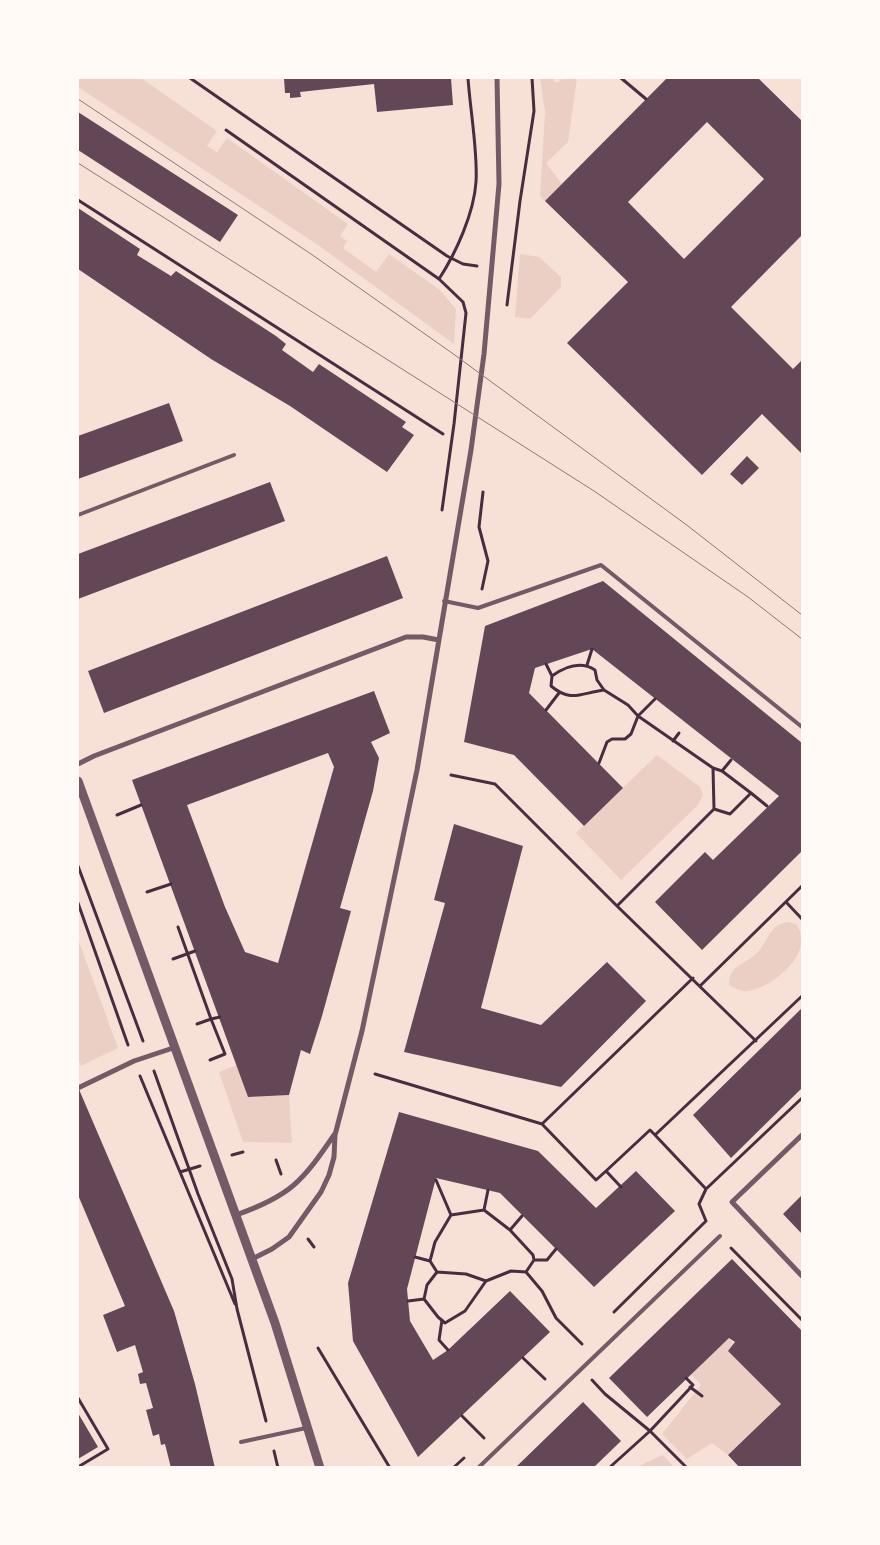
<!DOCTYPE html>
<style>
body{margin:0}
#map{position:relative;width:880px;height:1545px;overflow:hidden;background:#f7e1d7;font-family:Lato,sans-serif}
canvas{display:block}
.frame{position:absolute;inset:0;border:79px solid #fffaf5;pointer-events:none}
</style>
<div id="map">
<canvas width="880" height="1545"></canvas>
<div class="frame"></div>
</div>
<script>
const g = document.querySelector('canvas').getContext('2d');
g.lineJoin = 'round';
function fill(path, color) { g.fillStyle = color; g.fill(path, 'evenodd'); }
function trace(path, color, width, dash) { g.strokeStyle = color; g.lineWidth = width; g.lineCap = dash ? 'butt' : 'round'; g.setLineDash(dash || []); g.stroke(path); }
const green = new Path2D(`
 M 78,78 L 141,78 L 217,131 L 207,146 L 217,152 L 227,138 L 348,224 L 340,236 L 347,241 L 343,248 L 376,272 L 389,254 L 440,290 L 456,309 L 454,344 L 318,245 L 78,87 Z
 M 540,78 L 553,78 L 554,82 L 559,82 L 562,78 L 577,78 L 568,142 L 546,163 L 562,184 L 545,201 L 540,196 L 545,112 Z
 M 520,254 L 539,257 L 561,277 L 561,287 L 530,319 L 515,317 Z
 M 657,755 L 700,787 L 703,795 L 698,805 L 621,880 L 576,833 Z
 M 787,922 L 796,924 C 817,951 774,987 748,991 C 742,992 734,988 729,985 C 729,964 746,965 758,952 C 768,940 770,925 787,922 Z
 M 78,939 L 118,1048 L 81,1066 L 78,1059 Z
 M 237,1065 L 248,1097 L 289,1095 L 292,1143 L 243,1142 L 219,1072 Z
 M 729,1338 L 781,1404 L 728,1455 L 712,1443 L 687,1459 L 662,1434 L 701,1385 L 691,1374 Z
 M 663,1455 L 674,1467 L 636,1467 Z`);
const building = new Path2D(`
 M 284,78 L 451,78 L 453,105 L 377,112 L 374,84 L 300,92 L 301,97 L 290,98 L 290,93 L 285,93 Z
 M 667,78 L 758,78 L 802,121 L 802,235 L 731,307 L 793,369 L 802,360 L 802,454 L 762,414 L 702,475 L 567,343 L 628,282 L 545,201 ZM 707,122 L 764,179 L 684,259 L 628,202 Z
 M 78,112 L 238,215 L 220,242 L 78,150 Z
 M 78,208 L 140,249 L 137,255 L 171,276 L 176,271 L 276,336 L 286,344 L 282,350 L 313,372 L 319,364 L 406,422 L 402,427 L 414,435 L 387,472 L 290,406 L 211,359 L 78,269 Z
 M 169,403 L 183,441 L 78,479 L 78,436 Z
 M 747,456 L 759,468 L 742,485 L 730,474 Z
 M 270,482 L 285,521 L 78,599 L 78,554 Z
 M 387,556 L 403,598 L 104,713 L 88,671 Z
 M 603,581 L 802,743 L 802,851 L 702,950 L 655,902 L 705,852 L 713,860 L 779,796 L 592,649 L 535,668 L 529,693 L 623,788 L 584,826 L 514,755 L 464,742 L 485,626 Z
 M 374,691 L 390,733 L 371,742 L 379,758 L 373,791 L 340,908 L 351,911 L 322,1016 L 310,1054 L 301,1050 L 289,1095 L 248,1097 L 132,780 ZM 328,753 L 334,767 L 278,963 L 245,952 L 225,907 L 187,805 Z
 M 454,824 L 523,846 L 481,1008 L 541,1025 L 607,962 L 646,1001 L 561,1087 L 404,1052 L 445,903 L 434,900 Z
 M 802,1008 L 802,1088 L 731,1158 L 693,1115 Z
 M 78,1087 L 174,1311 L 195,1384 L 215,1468 L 171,1468 L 165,1444 L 161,1445 L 159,1434 L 153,1436 L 146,1410 L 153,1408 L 146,1383 L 140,1384 L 138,1374 L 143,1372 L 135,1345 L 117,1352 L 103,1315 L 125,1306 L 78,1195 Z
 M 399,1112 L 538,1151 L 596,1208 L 636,1171 L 675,1211 L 594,1287 L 500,1193 L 436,1178 L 407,1289 L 410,1321 L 433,1360 L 448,1350 L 510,1291 L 550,1332 L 418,1457 L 353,1341 L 348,1283 Z
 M 802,1195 L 802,1234 L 783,1214 Z
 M 732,1259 L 802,1331 L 802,1468 L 740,1468 L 728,1455 L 781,1404 L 728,1351 L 735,1342 L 729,1338 L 647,1417 L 609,1378 Z
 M 583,1402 L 621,1441 L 593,1468 L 515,1468 Z
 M 78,1413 L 98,1447 L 78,1459 Z`);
const path = new Path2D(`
 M 190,78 L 447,256 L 463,264 L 477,266
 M 621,78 L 646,99
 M 226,130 L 439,279
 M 78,200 L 443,434
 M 507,305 L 520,201 L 534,111 L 532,78
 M 442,510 L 454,424 L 466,313 L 463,302 L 439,279 C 456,253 474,213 476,182 C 478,152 470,109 468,78
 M 482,589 L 488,561 L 479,527 L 483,492
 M 546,664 L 552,676
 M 587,665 L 592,649
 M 604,690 C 581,693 571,703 551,686 L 552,676 C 566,666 581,661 595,670 L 597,680 L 604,690 L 628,705 L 638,716 L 713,768 L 722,771 L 751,793 L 730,814 L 714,809 L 617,906
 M 546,710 L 559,693
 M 673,741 L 679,733
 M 599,763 L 607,742 L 612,739 L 625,739 L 631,734 L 638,716 L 655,699
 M 713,768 L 714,809
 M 722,771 L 731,760
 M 451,775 L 495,784 L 617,906 L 756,1041
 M 751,793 L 767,806
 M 117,815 L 141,805
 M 78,866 L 143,1041
 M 147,892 L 171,884
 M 786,902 L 802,919
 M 78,903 L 128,1045
 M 178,927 L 211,1019 L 220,1017
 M 173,959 L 195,951
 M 700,986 L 802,886
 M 197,1024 L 211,1019 L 225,1054 L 210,1060
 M 154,1071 L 198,1194 L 232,1279 L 237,1309 L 266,1421
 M 375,1074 L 542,1124 L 596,1180 L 606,1171
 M 140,1076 L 235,1304
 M 542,1124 L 693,978
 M 232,1155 L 243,1152
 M 276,1160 L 281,1174
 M 180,1172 L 200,1166
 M 436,1180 L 451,1215
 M 621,1187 L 606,1171 L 650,1130 L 655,1135
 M 706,1189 L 655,1135 L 802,996
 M 484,1210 L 488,1190
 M 706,1221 L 699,1204 L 706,1189 L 802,1098
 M 510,1230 L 522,1216
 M 308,1239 L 314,1247
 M 731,1248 L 802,1320
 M 415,1257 L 430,1261 L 437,1272 L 427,1285 L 424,1299 L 438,1317 L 445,1323 L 465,1311 L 486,1281 L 511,1271 L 526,1272 L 542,1291 L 556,1318 L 582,1344
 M 534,1260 L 547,1260 L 556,1249
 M 430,1261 L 435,1242 L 451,1215 L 484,1210 L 510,1230 L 533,1255 L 534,1260 L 526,1272
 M 437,1272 L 466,1274 L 486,1281
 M 408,1301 L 424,1299
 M 614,1312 L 706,1221
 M 442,1320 L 439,1340 L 448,1350
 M 318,1348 L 390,1468
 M 523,1358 L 545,1379
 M 592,1380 L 605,1394 L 650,1431 L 687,1468
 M 690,1387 L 702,1396
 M 78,1398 L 108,1449 L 78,1467
 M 462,1416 L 484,1438
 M 274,1451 L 278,1468
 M 453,1468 L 464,1458
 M 609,1468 L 650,1431 L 693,1385 L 686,1378`);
const service = new Path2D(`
 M 78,515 L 234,455
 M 444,601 L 478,608 L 601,565 L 802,727
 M 241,1442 L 306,1428
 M 478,1468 L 720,1236`);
const minor = new Path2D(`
 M 78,764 L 94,756 L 406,637 L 423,637 L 439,640
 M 78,1088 L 134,1061 L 173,1048
 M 802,1135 L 732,1202 L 802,1276
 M 236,1215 C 290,1196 302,1182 334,1135
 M 252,1259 L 272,1249 L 289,1237 L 321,1192 L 329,1175 L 334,1157 L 335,1135 L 362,1031 L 417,770 L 471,450 L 484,354 L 499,184 L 497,78`);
const tertiary = new Path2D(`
 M 78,781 L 275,1323 L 320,1468`);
const tram = new Path2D(`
 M 78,99 L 311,254 L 452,353 L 688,526 L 802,615
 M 78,163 L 594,491 L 748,597 L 802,639`);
fill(green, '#ebcfc5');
fill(building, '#644757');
trace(path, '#4a2c40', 3);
trace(service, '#755966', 4);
trace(minor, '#755966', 5);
trace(tertiary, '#755966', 9);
trace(tram, '#8f747c', 1);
</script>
